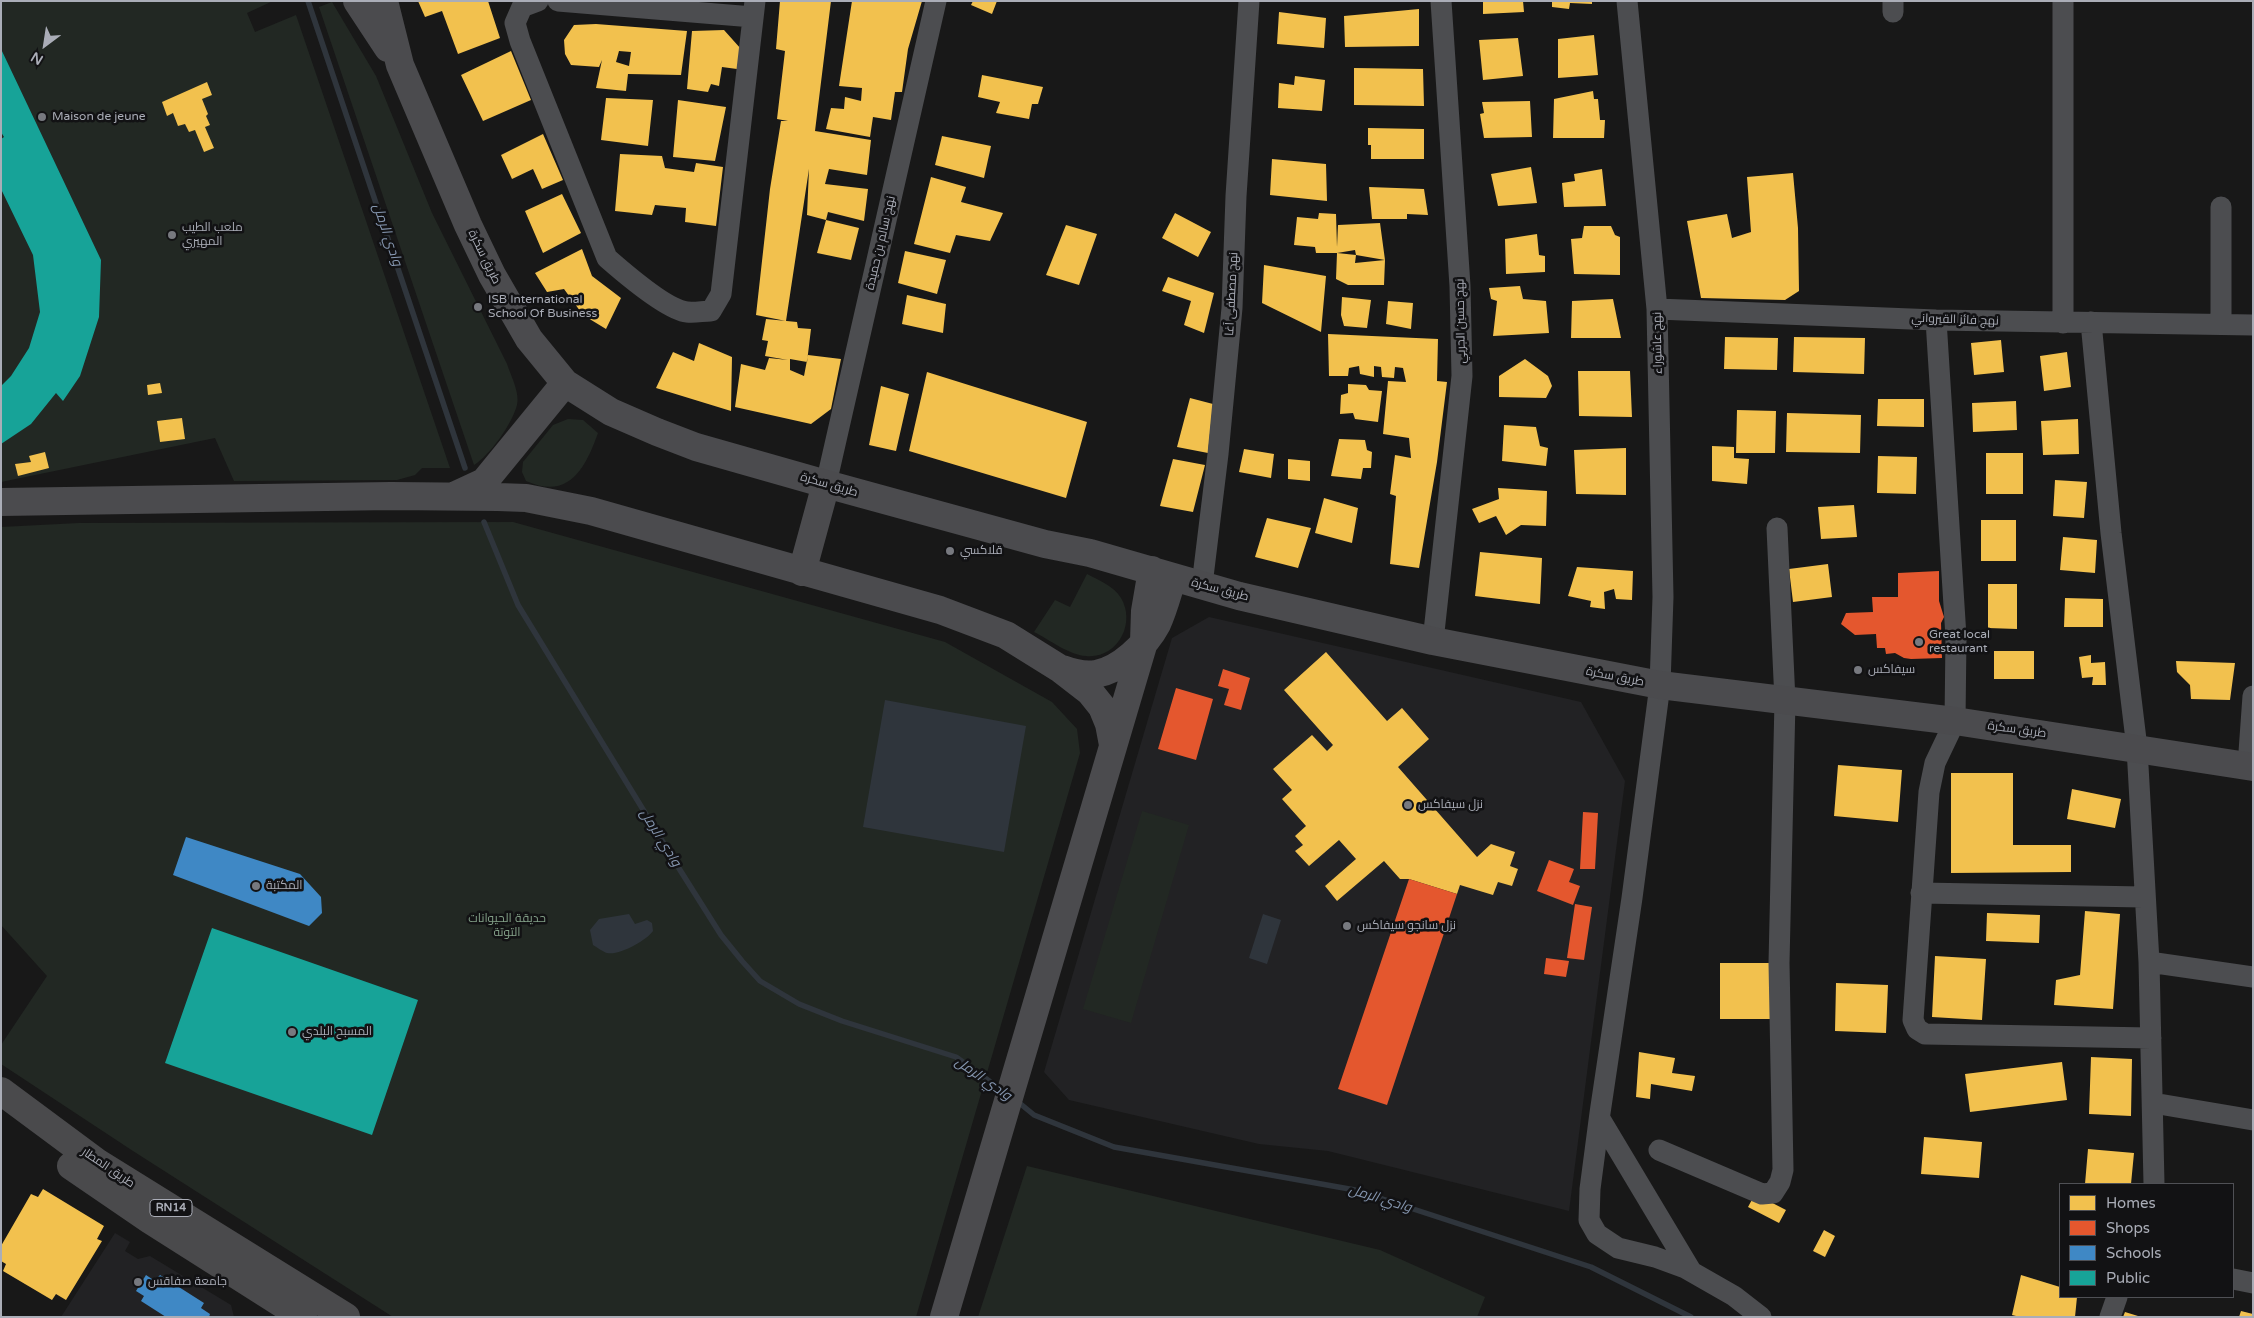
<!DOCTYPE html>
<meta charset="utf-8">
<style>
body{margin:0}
#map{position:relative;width:2254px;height:1318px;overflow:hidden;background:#181818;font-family:"Varela Round",sans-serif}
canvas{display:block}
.frame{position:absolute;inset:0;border:2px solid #aaadb7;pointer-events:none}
.legend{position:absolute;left:2059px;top:1183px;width:175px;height:115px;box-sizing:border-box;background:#121214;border:1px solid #4f5055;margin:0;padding:6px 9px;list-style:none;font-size:15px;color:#aaadb7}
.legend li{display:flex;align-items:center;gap:10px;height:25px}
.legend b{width:25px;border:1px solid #4f5055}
.north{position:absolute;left:20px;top:20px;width:50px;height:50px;-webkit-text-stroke:4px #121214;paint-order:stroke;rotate:211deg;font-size:14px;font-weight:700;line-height:20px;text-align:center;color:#aaadb7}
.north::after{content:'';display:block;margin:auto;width:18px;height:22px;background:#aaadb7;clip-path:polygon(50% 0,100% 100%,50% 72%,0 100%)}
</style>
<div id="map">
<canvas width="2254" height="1318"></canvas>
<div class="frame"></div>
<ul class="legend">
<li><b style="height:14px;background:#f2c14e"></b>Homes</li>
<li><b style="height:14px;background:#e4572e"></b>Shops</li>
<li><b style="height:14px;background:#3f88c5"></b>Schools</li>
<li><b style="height:14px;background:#17a398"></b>Public</li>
</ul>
<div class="north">N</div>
</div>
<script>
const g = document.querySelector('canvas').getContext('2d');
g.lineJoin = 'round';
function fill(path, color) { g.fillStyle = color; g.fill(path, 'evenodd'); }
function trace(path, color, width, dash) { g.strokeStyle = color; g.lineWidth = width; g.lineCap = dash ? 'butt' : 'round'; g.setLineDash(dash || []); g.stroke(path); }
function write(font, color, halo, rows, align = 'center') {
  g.font = font + ' "Varela Round",Cairo,sans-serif'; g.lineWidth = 5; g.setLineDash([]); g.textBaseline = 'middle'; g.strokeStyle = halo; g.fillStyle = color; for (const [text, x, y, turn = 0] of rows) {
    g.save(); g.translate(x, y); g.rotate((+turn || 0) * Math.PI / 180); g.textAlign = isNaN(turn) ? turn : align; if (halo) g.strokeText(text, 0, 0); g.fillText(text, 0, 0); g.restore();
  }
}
const built = new Path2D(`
 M 1209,617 L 1581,702 L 1625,781 L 1569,1211 L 1328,1151 L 1259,1144 L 1069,1100 L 1044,1072 L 1172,638 Z
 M 115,1233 L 130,1242 L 125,1251 L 138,1259 L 150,1256 L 231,1305 L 234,1317 L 61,1317 Z`);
const green = new Path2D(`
 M 1,1 L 273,1 L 247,13 L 255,32 L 296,15 L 450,468 L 422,468 L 415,475 L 397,480 L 234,481 L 215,438 L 1,482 Z
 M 332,2 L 376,76 L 432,213 L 507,364 C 511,376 520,393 517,405 C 512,424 490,455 474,465 L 319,7 Z
 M 568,419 L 583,420 L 598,433 C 585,469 569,500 526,481 L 522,472 L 523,462 L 553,425 Z
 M 513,522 L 945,642 L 1052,702 L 1077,729 L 1080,753 L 916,1317 L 393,1317 L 133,1151 L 1,1064 L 1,1045 L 47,976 L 1,925 L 1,527 L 79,523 Z
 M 1087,574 C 1098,580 1114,586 1121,598 C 1136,623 1118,659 1086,656 C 1069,655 1050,640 1034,632 L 1055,600 L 1070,607 Z
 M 1142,811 L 1189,825 L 1131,1023 L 1083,1009 Z
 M 1027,1166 L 1380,1250 L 1485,1297 L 1477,1317 L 978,1317 Z`);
const water = new Path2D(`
 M 885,700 L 1026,726 L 1004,852 L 863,827 Z
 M 629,914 L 635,924 L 647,920 L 652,923 L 653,931 C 647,940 619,956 607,953 C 603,952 597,947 593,945 L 590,930 L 599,919 Z
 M 1263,914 L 1281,920 L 1267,964 L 1249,958 Z`);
const homes = new Path2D(`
 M 418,1 L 488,1 L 500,38 L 458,54 L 442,11 L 425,17 Z
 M 780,1 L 831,1 L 815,131 L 871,140 L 867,175 L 829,169 L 825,184 L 868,189 L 864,221 L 828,212 L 826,220 L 859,228 L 851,260 L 817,253 L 826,220 L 807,215 L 809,169 L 786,321 L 756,315 L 770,189 L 781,121 L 788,121 L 777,119 L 785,51 L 776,49 Z
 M 852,1 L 922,1 L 908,49 L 902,92 L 895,92 L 891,120 L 873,117 L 870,137 L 826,129 L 831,108 L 844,109 L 845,97 L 861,101 L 862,88 L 839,86 Z
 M 973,1 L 997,1 L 992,14 L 971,5 Z
 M 1483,1 L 1523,1 L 1524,12 L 1483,14 Z
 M 1552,1 L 1592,1 L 1592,4 L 1570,3 L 1569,9 L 1552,7 Z
 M 1419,9 L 1419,46 L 1345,47 L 1344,16 Z
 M 1279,12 L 1326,18 L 1324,48 L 1277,44 Z
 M 596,24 L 687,31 L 681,75 L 628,74 L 626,91 L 596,88 L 602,60 L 599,67 L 571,65 L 565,54 L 564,40 L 574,25 ZM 619,51 L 631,52 L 629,66 L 616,62 Z
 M 724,30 L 741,49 L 737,69 L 722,67 L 719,86 L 711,84 L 708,92 L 687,89 L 692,31 Z
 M 1594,35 L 1598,75 L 1558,78 L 1558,39 Z
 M 1518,38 L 1523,76 L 1483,80 L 1479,40 Z
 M 511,51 L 531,100 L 483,121 L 461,75 Z
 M 1354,68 L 1423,69 L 1424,106 L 1354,105 Z
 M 982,75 L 1043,87 L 1038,104 L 1032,104 L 1029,119 L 996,113 L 1000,102 L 978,97 Z
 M 1295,76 L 1325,80 L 1322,111 L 1278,108 L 1279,83 L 1294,85 Z
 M 207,82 L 212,95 L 202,99 L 208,114 L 206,116 L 210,125 L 205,127 L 214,148 L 204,152 L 195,130 L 189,132 L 185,124 L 178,126 L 173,113 L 167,116 L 162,102 Z
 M 1593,91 L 1594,99 L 1598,99 L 1600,120 L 1605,120 L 1604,138 L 1553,138 L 1554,99 Z
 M 606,98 L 653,100 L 648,146 L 601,140 Z
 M 678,100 L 726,107 L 715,161 L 673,157 Z
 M 1530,101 L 1532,137 L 1484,138 L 1480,114 L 1484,113 L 1482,102 Z
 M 1368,128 L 1424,129 L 1424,159 L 1371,159 L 1371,145 L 1368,145 Z
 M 543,134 L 563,180 L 542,189 L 533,169 L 512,179 L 501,155 Z
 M 942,136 L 991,146 L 984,178 L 935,165 Z
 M 620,154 L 662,156 L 665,168 L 694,172 L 696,163 L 723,167 L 716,226 L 685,222 L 686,208 L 655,205 L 652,215 L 615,211 Z
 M 1272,159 L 1326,164 L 1327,201 L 1270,195 Z
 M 1531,167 L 1537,203 L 1498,206 L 1491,174 Z
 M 1602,169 L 1606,206 L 1564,207 L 1562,183 L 1575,181 L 1574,174 Z
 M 1793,173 L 1798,228 L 1799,291 L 1785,300 L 1701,298 L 1687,221 L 1727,214 L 1732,238 L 1751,232 L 1747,177 Z
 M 931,177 L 966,187 L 961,202 L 1003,213 L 990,241 L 956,235 L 950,253 L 914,244 Z
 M 1369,187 L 1424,189 L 1428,215 L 1407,214 L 1407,219 L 1372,219 Z
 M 562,194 L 581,233 L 543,253 L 525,211 Z
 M 1175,213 L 1211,232 L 1198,257 L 1162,238 Z
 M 1319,213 L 1336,214 L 1337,247 L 1338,225 L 1380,223 L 1385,260 L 1356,255 L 1355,250 L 1337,253 L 1356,255 L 1355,263 L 1385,260 L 1384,285 L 1348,285 L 1336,279 L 1337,253 L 1316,253 L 1315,247 L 1294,245 L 1297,217 L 1318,219 Z
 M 1066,225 L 1097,234 L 1079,285 L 1046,275 Z
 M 1584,226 L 1611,226 L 1615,235 L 1620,237 L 1620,275 L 1574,274 L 1571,239 L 1582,238 Z
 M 1537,234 L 1539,255 L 1545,256 L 1545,272 L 1506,274 L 1505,239 Z
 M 582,249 L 592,276 L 621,298 L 606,329 L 583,315 L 564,289 L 547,292 L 535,273 Z
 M 905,251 L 946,260 L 937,294 L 898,283 Z
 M 1264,265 L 1326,276 L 1321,332 L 1262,303 Z
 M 1168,277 L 1214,293 L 1204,333 L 1184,325 L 1191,301 L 1162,291 Z
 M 1520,286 L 1523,299 L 1546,301 L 1549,333 L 1493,336 L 1497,301 L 1491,299 L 1489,288 Z
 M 907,295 L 946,304 L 943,333 L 902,324 Z
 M 1342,297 L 1371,300 L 1367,328 L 1344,326 L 1341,315 Z
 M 1613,299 L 1621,338 L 1571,338 L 1572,301 Z
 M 1388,301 L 1413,303 L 1411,329 L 1386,324 Z
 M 766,319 L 797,322 L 798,328 L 811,329 L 807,362 L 790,359 L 790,370 L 804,376 L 808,355 L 841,359 L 831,409 L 811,424 L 735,407 L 741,364 L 765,370 L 769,358 L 788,360 L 765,356 L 768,341 L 762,340 Z
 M 1328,334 L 1438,339 L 1437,381 L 1447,382 L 1437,462 L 1419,568 L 1390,564 L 1396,496 L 1390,494 L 1395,455 L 1411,458 L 1409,438 L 1383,434 L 1388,381 L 1406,382 L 1403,368 L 1395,367 L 1394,378 L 1382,377 L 1381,367 L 1374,366 L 1374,377 L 1360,374 L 1359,366 L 1349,368 L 1348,376 L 1329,376 Z
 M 1725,337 L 1778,338 L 1777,370 L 1724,369 Z
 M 1794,337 L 1865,338 L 1864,374 L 1793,372 Z
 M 2001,340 L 2004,372 L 1974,375 L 1971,343 Z
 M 699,343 L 732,357 L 731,411 L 656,388 L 673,352 L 694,361 Z
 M 2067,352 L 2071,387 L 2044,391 L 2040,356 Z
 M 1525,359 L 1548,376 L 1552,386 L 1546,398 L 1499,397 L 1499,376 Z
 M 1578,371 L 1630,371 L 1632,417 L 1579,416 Z
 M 927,372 L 1087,422 L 1066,498 L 909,451 Z
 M 160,383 L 162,393 L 148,395 L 147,385 Z
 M 1348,384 L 1366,385 L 1369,390 L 1382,391 L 1378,422 L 1355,419 L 1353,413 L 1340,414 L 1341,395 L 1348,393 Z
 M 881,386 L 909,394 L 896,451 L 869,445 Z
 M 1190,398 L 1213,404 L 1208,453 L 1177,447 Z
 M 1878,399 L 1924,399 L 1924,427 L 1877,426 Z
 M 2016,401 L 2017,430 L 1973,432 L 1972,403 Z
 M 1737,410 L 1776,411 L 1775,453 L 1736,453 Z
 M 1787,413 L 1861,415 L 1860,453 L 1786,452 Z
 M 182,418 L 185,439 L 160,442 L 157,421 Z
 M 2078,419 L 2079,454 L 2043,455 L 2041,421 Z
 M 1504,425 L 1536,427 L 1540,446 L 1548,448 L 1546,466 L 1502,461 Z
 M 1339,439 L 1365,440 L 1367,450 L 1372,452 L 1371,468 L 1363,468 L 1361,479 L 1331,476 Z
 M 1712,446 L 1734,447 L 1734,458 L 1749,459 L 1747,484 L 1712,481 Z
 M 1626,448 L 1626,495 L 1576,494 L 1574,450 Z
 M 1244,449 L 1274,454 L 1271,478 L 1239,472 Z
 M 45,452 L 49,468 L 18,476 L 15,464 L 31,462 L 29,456 Z
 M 1986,453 L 2023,453 L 2023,494 L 1986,494 Z
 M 1878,456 L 1917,457 L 1916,494 L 1877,493 Z
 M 1173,459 L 1205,465 L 1193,512 L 1160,506 Z
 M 1288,459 L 1310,461 L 1310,481 L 1288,479 Z
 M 2055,480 L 2087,482 L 2084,518 L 2053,516 Z
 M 1498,488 L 1547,491 L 1546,526 L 1521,525 L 1506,535 L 1496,516 L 1479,523 L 1472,509 L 1499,499 Z
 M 1324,498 L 1358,508 L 1352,543 L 1315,533 Z
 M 1854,505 L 1857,537 L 1821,539 L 1818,507 Z
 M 1267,518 L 1311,528 L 1298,568 L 1255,557 Z
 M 1981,520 L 2016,520 L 2016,561 L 1981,561 Z
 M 2063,537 L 2097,540 L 2095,573 L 2060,570 Z
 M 1480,552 L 1542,558 L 1540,604 L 1475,596 Z
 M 1828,564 L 1832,597 L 1793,602 L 1789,569 Z
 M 1577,567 L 1633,571 L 1632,600 L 1616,599 L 1614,589 L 1604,592 L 1605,609 L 1590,607 L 1591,601 L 1568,596 Z
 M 1988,584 L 2017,584 L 2017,629 L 1988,628 Z
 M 2065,598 L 2103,599 L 2103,627 L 2064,627 Z
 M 1994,651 L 2034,651 L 2034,679 L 1994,679 Z
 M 1326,652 L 1387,721 L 1402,708 L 1429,739 L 1398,767 L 1477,857 L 1491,844 L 1515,852 L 1510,866 L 1518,869 L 1512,886 L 1498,882 L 1493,895 L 1460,885 L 1457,894 L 1409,879 L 1400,879 L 1384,861 L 1337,901 L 1325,886 L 1356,859 L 1339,840 L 1309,866 L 1295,851 L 1303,845 L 1295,836 L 1306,826 L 1282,799 L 1292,790 L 1273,769 L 1312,735 L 1327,751 L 1333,745 L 1284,690 Z
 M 2091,655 L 2091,663 L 2105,662 L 2106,685 L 2092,685 L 2093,677 L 2082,678 L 2079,657 Z
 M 2176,661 L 2235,663 L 2230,700 L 2191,699 L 2190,685 L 2177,672 Z
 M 1838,765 L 1902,770 L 1898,822 L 1834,816 Z
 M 1951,773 L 2013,773 L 2013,845 L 2071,845 L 2071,872 L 1951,873 Z
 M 2072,789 L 2121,799 L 2115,828 L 2067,819 Z
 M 2085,911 L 2120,914 L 2113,1009 L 2054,1005 L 2056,980 L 2080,975 Z
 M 1987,913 L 2040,915 L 2039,943 L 1986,941 Z
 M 1935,956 L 1986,959 L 1982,1020 L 1932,1017 Z
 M 1720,963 L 1770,963 L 1770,1019 L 1720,1019 Z
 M 1836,983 L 1888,985 L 1886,1033 L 1835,1031 Z
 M 1639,1052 L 1675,1058 L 1672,1073 L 1695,1076 L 1692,1091 L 1651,1084 L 1650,1099 L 1636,1097 Z
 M 2091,1057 L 2132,1059 L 2131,1116 L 2089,1114 Z
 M 2062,1062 L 2067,1100 L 1970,1112 L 1965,1074 Z
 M 1924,1137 L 1982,1142 L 1979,1178 L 1921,1174 Z
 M 2088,1149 L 2134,1153 L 2131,1184 L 2085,1184 Z
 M 43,1189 L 104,1226 L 97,1239 L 102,1241 L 66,1300 L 56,1294 L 52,1300 L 3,1271 L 6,1264 L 1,1261 L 1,1246 L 31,1194 L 38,1197 Z
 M 1755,1194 L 1786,1210 L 1779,1223 L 1748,1207 Z
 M 1824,1230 L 1835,1236 L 1825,1257 L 1813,1251 Z
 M 2021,1275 L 2060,1287 L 2060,1297 L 2077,1297 L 2075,1317 L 2020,1317 L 2012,1315 Z
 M 2241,1311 L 2253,1314 L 2253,1317 L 2239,1317 Z
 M 2125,1312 L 2138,1316 L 2138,1317 L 2123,1317 Z`);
const shops = new Path2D(`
 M 1939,571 L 1939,601 L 1944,617 L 1941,623 L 1942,658 L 1911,659 L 1904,658 L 1895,653 L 1886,654 L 1885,648 L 1877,648 L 1876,634 L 1855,635 L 1841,624 L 1846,613 L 1873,612 L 1872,597 L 1898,597 L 1898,573 Z
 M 1223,669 L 1250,678 L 1241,710 L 1224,705 L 1229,689 L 1218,686 Z
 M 1176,688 L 1213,699 L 1196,760 L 1158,749 Z
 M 1583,812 L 1598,813 L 1595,869 L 1580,869 Z
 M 1549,860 L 1574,869 L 1569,882 L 1580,886 L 1573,905 L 1537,891 Z
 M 1409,879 L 1457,894 L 1387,1105 L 1338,1089 Z
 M 1575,904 L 1592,907 L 1584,960 L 1567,958 Z
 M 1546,958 L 1569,961 L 1566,977 L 1544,974 Z`);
const schools = new Path2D(`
 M 186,837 L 300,874 L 321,897 L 322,913 L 309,926 L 173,875 Z
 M 146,1275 L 155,1281 L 160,1275 L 204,1303 L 201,1308 L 210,1314 L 209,1317 L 166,1317 L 141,1301 L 144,1296 L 136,1291 Z`);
const public = new Path2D(`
 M 1,49 L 101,260 L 99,317 L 80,376 L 63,401 L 56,393 L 31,424 L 1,444 L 1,386 L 11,376 L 29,348 L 40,312 L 33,255 L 1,189 L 1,139 L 4,137 L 1,132 Z
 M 212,928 L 418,1000 L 372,1135 L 165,1063 Z`);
const stream = new Path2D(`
 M 308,1 L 465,468
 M 484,522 L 518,605 L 680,870 L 721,935 L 742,961 L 760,981 L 799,1004 L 842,1021 L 956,1057 L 1003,1091
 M 1017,1101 L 1034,1115 L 1114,1147 L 1355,1190 L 1591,1267 L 1691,1317`);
const street = new Path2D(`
 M 538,1 L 522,7 L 515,23 L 520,41 L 607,258 C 623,272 667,310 687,312 C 695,313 703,311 711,311 L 721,294 L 755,1
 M 558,1 L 753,17
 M 1627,1 L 1657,309 L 1663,597 L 1660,685 L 1632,898 L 1600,1113 L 1590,1189 L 1589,1220 L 1597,1234 L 1618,1248 L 1655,1257 L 1685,1268 L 1734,1296 L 1761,1317
 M 1893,12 L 1893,1
 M 2221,207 L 2221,324
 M 1657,309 L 1936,320 L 2253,325
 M 1936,320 L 1956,637 L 1955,721 L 1935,763 L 1929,792 L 1913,1020 L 1917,1029 L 1925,1034 L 2151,1038
 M 2091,322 L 2111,533 L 2137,748 L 2149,962 L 2154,1184
 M 2063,323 L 2063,1
 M 826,484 L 936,1
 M 1202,585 L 1218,454 L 1232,308 L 1236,196 L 1249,1
 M 1433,641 L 1462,376 L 1460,286 L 1441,1
 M 2248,766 L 2253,696
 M 1921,893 L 2143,897
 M 2149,962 L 2253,977
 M 2153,1103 L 2253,1120
 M 1600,1119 L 1691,1271
 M 1659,1150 L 1762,1194 L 1773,1193 L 1780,1182 L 1783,1170 L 1779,963 L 1785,701 L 1777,528
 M 2233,1279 L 2253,1283
 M 2110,1317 L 2117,1297`);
const secondary = new Path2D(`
 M 357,1 L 388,48
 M 384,1 L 400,65 L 468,225 L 492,275 L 529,339 L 565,383 L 611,412 L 657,432 L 696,447 L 826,484 L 1045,544 L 1090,553 L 1239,596 L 1433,641 L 1660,685 L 1955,721 L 2253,767
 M 456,495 L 484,482 L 565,383
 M 1,502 L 391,496 L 498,497 L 526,498 L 591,511 L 940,610 L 1006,635 L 1059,668 L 1090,692 L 1102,707 L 1109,724 L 1113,745
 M 802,572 L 826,484
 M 1062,669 C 1073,673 1084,676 1096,674 C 1120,670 1146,645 1157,624 C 1164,609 1168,592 1173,577
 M 944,1317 L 1144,642 L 1145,611 L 1152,570`);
const primary = new Path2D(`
 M 1,1091 L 98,1163 L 346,1317
 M 71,1166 L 150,1220 L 303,1317`);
const markers = [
 [42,117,5,"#77797f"],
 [172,235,5,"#77797f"],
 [478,307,5,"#77797f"],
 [950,551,5,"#77797f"],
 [1919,642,5,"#77797f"],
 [1858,670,5,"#77797f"],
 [1408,805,5,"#77797f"],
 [256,886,5,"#77797f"],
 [1347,926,5,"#77797f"],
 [292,1032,5,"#77797f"],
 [138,1282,5,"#77797f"]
];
const shields = [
 [171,1208,42]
];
const shieldNames = [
 ["RN14",171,1208]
];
const poiNames = [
 ["Maison de jeune",52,117],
 ["ملعب الطيب",182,228],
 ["المهيري",182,242],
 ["ISB International",488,300],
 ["School Of Business",488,314],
 ["قلاكسي",960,551],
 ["Great local",1929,635],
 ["restaurant",1929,649],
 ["سيفاكس",1868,670],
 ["نزل سيفاكس",1418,805],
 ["المكتبة",266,886],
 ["نزل سانجو سيفاكس",1357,926],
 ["المسبح البلدي",302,1032],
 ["جامعة صفاقس",148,1282]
];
const streetNames = [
 ["نهج سالم بن حميدة",881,243,-77],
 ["طريق سكرة",484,257,64],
 ["نهج مصطفى آغا",1232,294,-87],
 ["نهج فائز القيرواني",1955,320,2],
 ["نهج حسين الجربي",1461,321,-91],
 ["نهج عاشوراء",1658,343,-91],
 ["طريق سكرة",829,485,16],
 ["طريق سكرة",1220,590,15],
 ["طريق سكرة",1615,677,11],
 ["طريق سكرة",2017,730,8],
 ["طريق المطار",108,1168,34]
];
const parkNames = [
 ["حديقة الحيوانات",507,919],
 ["التوتة",507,933]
];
const waterNames = [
 ["وادي الرمل",387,235,71],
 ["وادي الرمل",660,838,58],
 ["وادي الرمل",983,1079,35],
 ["وادي الرمل",1380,1199,17]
];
fill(built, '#222224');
fill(green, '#222823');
fill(water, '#2f353c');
fill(homes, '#f2c14e');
fill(shops, '#e4572e');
fill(schools, '#3f88c5');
fill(public, '#17a398');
trace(stream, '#2f353c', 5.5);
trace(street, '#4c4d50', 21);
trace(secondary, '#4b4b4e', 28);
trace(primary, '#4a4a4c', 28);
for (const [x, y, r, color] of markers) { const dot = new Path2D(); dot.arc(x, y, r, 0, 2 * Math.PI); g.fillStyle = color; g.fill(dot); trace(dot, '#121214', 2); }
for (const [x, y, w] of shields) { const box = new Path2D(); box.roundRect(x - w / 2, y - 8.5, w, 17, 4); g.fillStyle = '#121214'; g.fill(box); trace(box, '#aaadb7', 1); }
write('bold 11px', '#aaadb7', null, shieldNames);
write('12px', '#aaadb7', '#121214', poiNames, 'left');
write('12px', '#aaadb7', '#121214', streetNames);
write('12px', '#83a088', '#121214', parkNames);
write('italic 14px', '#8596af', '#121214', waterNames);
</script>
